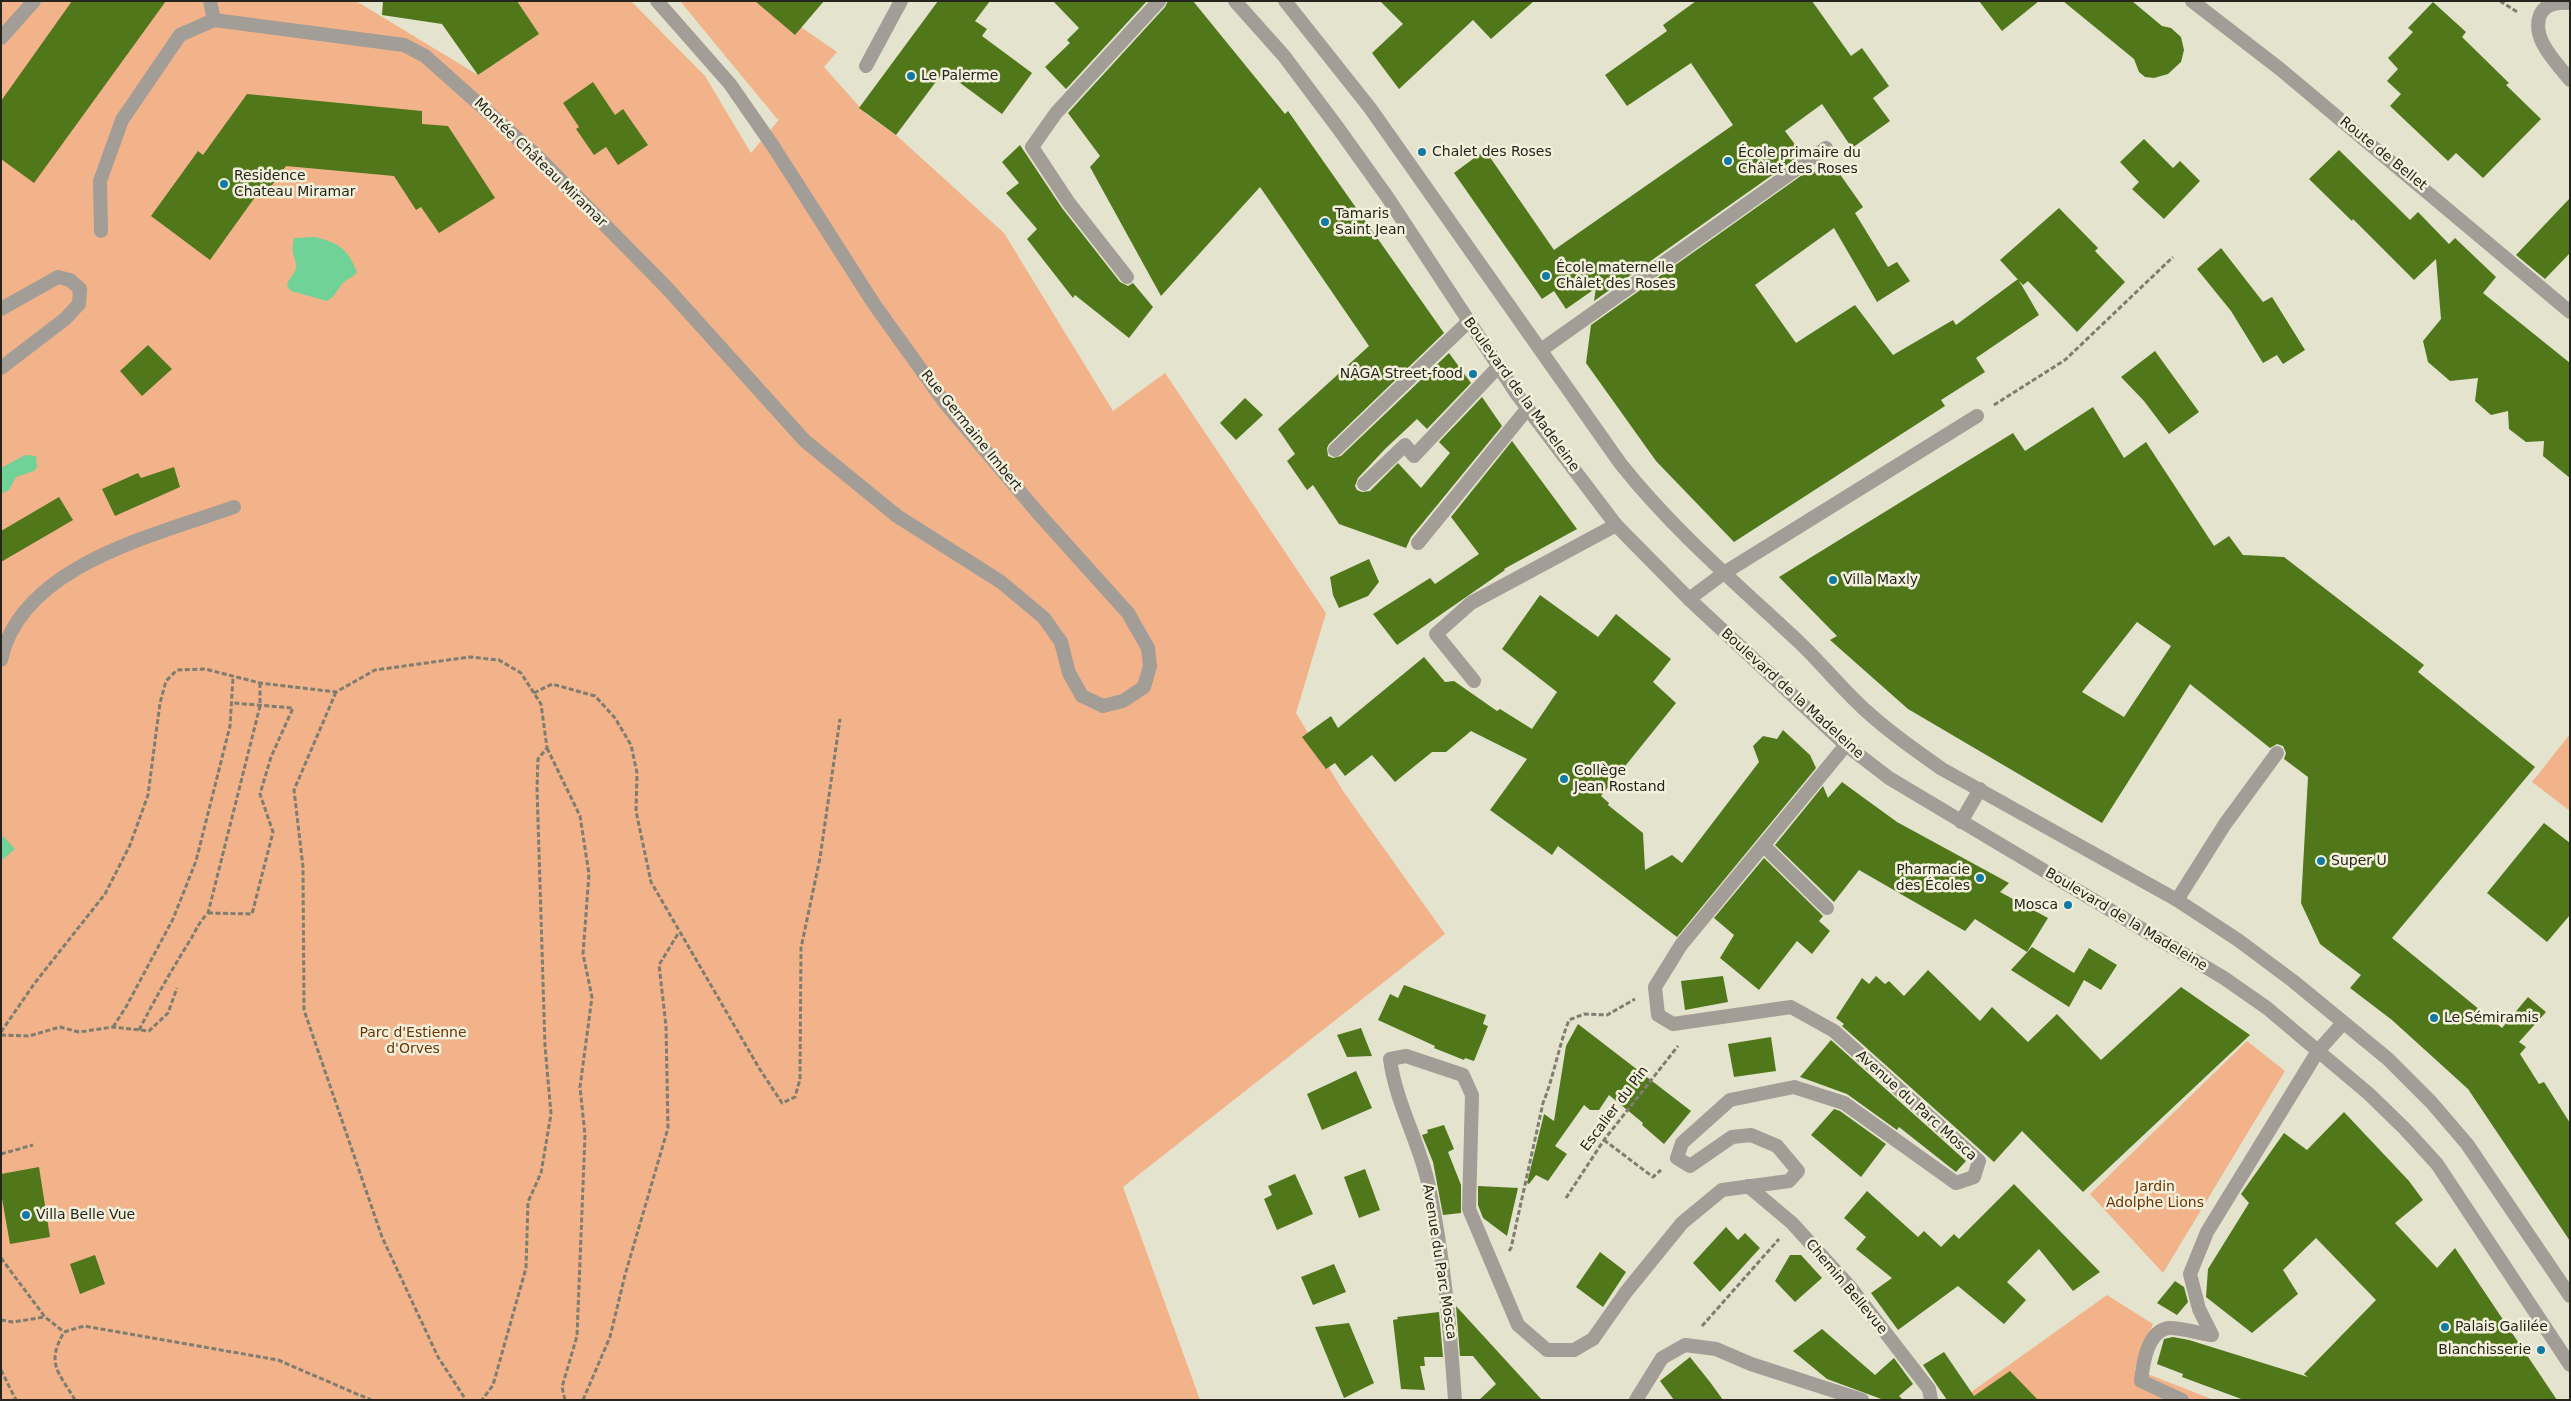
<!DOCTYPE html>
<meta charset="utf-8">
<style>
body{margin:0}
#map{position:relative;width:2571px;height:1401px;overflow:hidden;background:#e4e3ce;font-family:"DejaVu Sans",sans-serif}
canvas{display:block}
.frame{position:absolute;inset:0;border:2px solid #25251d;pointer-events:none}
</style>
<div id="map">
<canvas width="2571" height="1401"></canvas>
<div class="frame"></div>
</div>
<script>
const g = document.querySelector('canvas').getContext('2d');
g.lineJoin = 'round';
function fill(path, color) { g.fillStyle = color; g.fill(path, 'evenodd'); }
function trace(path, color, width, dash) { g.strokeStyle = color; g.lineWidth = width; g.lineCap = dash ? 'butt' : 'round'; g.setLineDash(dash || []); g.stroke(path); }
function write(font, color, halo, rows, align = 'center') {
  g.font = font + ' "DejaVu Sans",sans-serif'; g.lineWidth = 5; g.setLineDash([]); g.textBaseline = 'middle'; g.strokeStyle = halo; g.fillStyle = color; for (const [text, x, y, turn = 0] of rows) {
    g.save(); g.translate(x, y); g.rotate((+turn || 0) * Math.PI / 180); g.textAlign = isNaN(turn) ? turn : align; if (halo) g.strokeText(text, 0, 0); g.fillText(text, 0, 0); g.restore();
  }
}
const green = new Path2D(`
 M 1,1 L 356,1 L 478,75 L 538,34 L 517,1 L 631,1 L 705,76 L 751,153 L 782,116 L 778,120 L 680,1 L 763,1 L 837,52 L 824,67 L 866,114 L 896,135 L 1004,233 L 1113,411 L 1165,373 L 1326,613 L 1296,713 L 1343,791 L 1445,934 L 1123,1187 L 1200,1400 L 1,1400 Z
 M 2570,734 L 2570,811 L 2532,782 Z
 M 2247,1041 L 2285,1071 L 2163,1273 L 2090,1194 Z
 M 2107,1295 L 2153,1324 L 2135,1369 L 2214,1400 L 1960,1400 Z`);
const water = new Path2D(`
 M 315,237 C 339,243 347,248 357,272 C 353,278 348,278 344,282 C 337,289 336,296 327,301 L 291,291 L 287,286 C 288,278 295,275 296,267 C 296,255 290,256 294,238 Z
 M 25,455 L 36,456 L 37,467 L 34,471 L 16,477 L 9,490 L 1,494 L 1,468 Z
 M 3,836 L 15,849 L 1,861 L 1,838 Z`);
const building = new Path2D(`
 M 72,1 L 166,1 L 34,183 L 1,159 L 1,101 Z
 M 383,1 L 517,1 L 539,34 L 478,75 L 442,24 L 382,15 Z
 M 755,1 L 824,1 L 795,35 Z
 M 938,1 L 990,1 L 975,21 L 987,29 L 982,36 L 1032,73 L 1002,114 L 944,71 L 896,135 L 859,108 Z
 M 1053,1 L 1147,1 L 1066,89 L 1045,67 L 1070,43 L 1067,40 L 1079,28 Z
 M 1168,1 L 1193,1 L 1285,114 L 1288,111 L 1444,333 L 1329,444 L 1327,448 L 1328,456 L 1333,458 L 1341,456 L 1449,353 L 1471,383 L 1427,429 L 1417,419 L 1385,449 L 1358,478 L 1355,486 L 1357,490 L 1362,492 L 1370,491 L 1398,463 L 1421,488 L 1450,453 L 1439,442 L 1482,397 L 1502,426 L 1411,537 L 1406,548 L 1339,524 L 1313,485 L 1307,490 L 1287,461 L 1295,454 L 1278,429 L 1369,346 L 1260,187 L 1161,296 L 1090,167 L 1100,156 L 1068,113 L 1165,7 Z
 M 1380,1 L 1534,1 L 1491,39 L 1473,20 L 1399,89 L 1372,53 L 1403,24 Z
 M 1696,1 L 1812,1 L 1851,56 L 1862,48 L 1889,86 L 1873,98 L 1890,121 L 1852,148 L 1822,104 L 1785,131 L 1802,154 L 1594,301 L 1596,288 L 1566,309 L 1554,291 L 1542,299 L 1454,173 L 1485,150 L 1554,250 L 1733,125 L 1691,63 L 1627,106 L 1605,75 L 1667,31 L 1663,25 Z
 M 1979,1 L 2039,1 L 2002,31 Z
 M 2063,1 L 2132,1 L 2162,26 L 2171,28 L 2181,37 L 2184,50 L 2181,62 L 2168,74 L 2154,78 L 2145,77 L 2139,72 L 2134,59 Z
 M 2433,2 L 2466,32 L 2462,37 L 2509,83 L 2506,85 L 2541,119 L 2483,178 L 2456,153 L 2448,161 L 2390,106 L 2401,94 L 2387,81 L 2398,69 L 2388,58 L 2413,32 L 2408,28 Z
 M 593,82 L 615,115 L 623,109 L 648,145 L 618,165 L 606,147 L 594,155 L 576,129 L 579,127 L 563,103 Z
 M 247,94 L 422,111 L 422,124 L 448,126 L 495,198 L 439,233 L 421,207 L 416,210 L 394,176 L 286,166 L 264,196 L 258,193 L 210,260 L 151,216 L 198,151 L 203,155 Z
 M 2144,139 L 2173,168 L 2180,161 L 2200,181 L 2164,219 L 2132,189 L 2139,182 L 2120,162 Z
 M 1020,145 L 1062,208 L 1120,282 L 1128,286 L 1133,283 L 1153,307 L 1129,338 L 1075,295 L 1073,298 L 1027,239 L 1037,229 L 1006,193 L 1019,183 L 1002,162 Z
 M 2339,150 L 2410,220 L 2418,212 L 2449,244 L 2455,238 L 2496,277 L 2483,293 L 2570,363 L 2570,478 L 2543,456 L 2544,441 L 2526,442 L 2509,429 L 2508,411 L 2491,415 L 2475,401 L 2478,378 L 2450,381 L 2428,362 L 2423,341 L 2441,319 L 2436,259 L 2414,280 L 2353,219 L 2352,221 L 2309,179 Z
 M 1832,163 L 1863,207 L 1855,213 L 1888,267 L 1897,262 L 1910,281 L 1877,302 L 1834,228 L 1755,285 L 1796,343 L 1855,305 L 1893,355 L 1953,320 L 1956,325 L 2018,279 L 2039,315 L 1976,358 L 1985,372 L 1941,400 L 1945,406 L 1734,542 L 1656,461 L 1586,363 L 1591,325 L 1812,168 L 1816,174 Z
 M 2570,198 L 2570,253 L 2545,279 L 2516,255 Z
 M 2059,208 L 2098,248 L 2095,251 L 2125,282 L 2077,332 L 2028,281 L 2023,285 L 2000,260 Z
 M 2221,248 L 2263,302 L 2272,297 L 2305,350 L 2283,364 L 2277,355 L 2263,363 L 2231,311 L 2197,269 Z
 M 148,345 L 172,369 L 142,396 L 120,371 Z
 M 2155,351 L 2199,412 L 2169,434 L 2144,401 L 2121,377 Z
 M 1245,398 L 1263,415 L 1236,440 L 1220,423 Z
 M 2093,407 L 2124,458 L 2146,442 L 2214,546 L 2229,536 L 2243,555 L 2284,557 L 2424,665 L 2418,672 L 2535,767 L 2392,938 L 2502,1028 L 2528,997 L 2546,1012 L 2519,1042 L 2526,1047 L 2520,1054 L 2539,1084 L 2544,1082 L 2570,1123 L 2570,1241 L 2468,1089 L 2392,1020 L 2350,988 L 2361,975 L 2320,944 L 2301,903 L 2308,777 L 2284,759 L 2286,753 L 2283,746 L 2277,744 L 2270,748 L 2190,684 L 2102,823 L 1908,709 L 1830,640 L 1837,636 L 1779,577 L 2013,433 L 2025,451 ZM 2137,622 L 2171,646 L 2124,717 L 2082,692 Z
 M 1512,441 L 1577,529 L 1504,569 L 1505,570 L 1397,645 L 1373,614 L 1430,578 L 1435,584 L 1479,554 L 1451,517 Z
 M 174,467 L 180,487 L 115,516 L 102,489 L 138,473 L 141,478 Z
 M 59,497 L 73,520 L 1,562 L 1,531 Z
 M 1369,559 L 1379,582 L 1368,596 L 1339,608 L 1333,595 L 1330,577 Z
 M 1540,595 L 1598,637 L 1616,614 L 1671,659 L 1653,682 L 1676,703 L 1601,796 L 1609,803 L 1608,805 L 1643,833 L 1645,870 L 1672,855 L 1682,863 L 1759,762 L 1753,746 L 1763,736 L 1777,739 L 1783,730 L 1810,755 L 1816,768 L 1677,937 L 1558,846 L 1552,855 L 1490,810 L 1527,759 L 1471,731 L 1446,752 L 1432,752 L 1395,782 L 1372,755 L 1345,776 L 1335,763 L 1326,769 L 1302,737 L 1331,716 L 1338,728 L 1424,657 L 1445,682 L 1454,681 L 1497,711 L 1500,709 L 1532,729 L 1557,692 L 1502,649 Z
 M 1842,782 L 1897,822 L 2009,883 L 2000,892 L 2048,918 L 2027,952 L 1975,919 L 1965,931 L 1859,870 L 1834,902 L 1775,845 L 1823,786 L 1828,798 Z
 M 2544,823 L 2570,843 L 2570,915 L 2547,942 L 2487,893 Z
 M 1764,858 L 1823,916 L 1819,921 L 1830,931 L 1812,954 L 1797,941 L 1759,990 L 1720,958 L 1734,935 L 1714,918 Z
 M 2032,947 L 2074,973 L 2089,948 L 2117,965 L 2101,990 L 2084,980 L 2069,1007 L 2011,970 Z
 M 1928,970 L 1980,1021 L 1992,1007 L 2028,1042 L 2057,1014 L 2101,1060 L 2181,987 L 2250,1035 L 2083,1192 L 2022,1131 L 1994,1162 L 1842,1026 L 1844,1024 L 1836,1018 L 1862,978 L 1869,984 L 1876,976 L 1885,984 L 1889,981 L 1904,996 Z
 M 1723,976 L 1728,1002 L 1685,1010 L 1681,981 Z
 M 1404,985 L 1486,1015 L 1483,1024 L 1488,1026 L 1474,1061 L 1465,1058 L 1464,1060 L 1434,1048 L 1435,1046 L 1378,1020 L 1390,994 L 1398,998 Z
 M 1578,1024 L 1691,1111 L 1664,1144 L 1642,1125 L 1643,1123 L 1609,1095 L 1599,1110 L 1590,1110 L 1584,1105 L 1555,1146 L 1567,1154 L 1548,1181 L 1536,1175 L 1529,1184 L 1527,1183 L 1544,1114 L 1554,1121 L 1566,1046 Z
 M 1361,1028 L 1372,1056 L 1347,1057 L 1337,1035 Z
 M 1771,1037 L 1776,1071 L 1734,1077 L 1728,1044 Z
 M 1831,1040 L 1966,1161 L 1956,1172 L 1899,1127 L 1897,1130 L 1847,1094 L 1800,1077 Z
 M 1356,1071 L 1372,1108 L 1322,1130 L 1307,1094 Z
 M 1834,1109 L 1840,1111 L 1886,1144 L 1861,1177 L 1811,1135 Z
 M 2344,1112 L 2409,1181 L 2423,1200 L 2395,1223 L 2437,1268 L 2455,1248 L 2557,1400 L 2244,1400 L 2182,1377 L 2183,1374 L 2157,1364 L 2164,1339 L 2173,1337 L 2189,1340 L 2308,1377 L 2304,1374 L 2376,1300 L 2316,1238 L 2283,1270 L 2298,1294 L 2252,1333 L 2206,1297 L 2208,1269 L 2249,1203 L 2241,1194 L 2284,1133 L 2307,1150 Z
 M 1444,1125 L 1454,1149 L 1448,1152 L 1461,1185 L 1461,1213 L 1443,1215 L 1433,1162 L 1422,1135 L 1428,1133 L 1427,1130 Z
 M 39,1167 L 50,1237 L 10,1244 L 1,1193 L 1,1174 Z
 M 1365,1169 L 1380,1210 L 1359,1218 L 1344,1177 Z
 M 1295,1174 L 1313,1214 L 1277,1230 L 1264,1199 L 1272,1195 L 1268,1186 Z
 M 2014,1184 L 2100,1272 L 2073,1291 L 2039,1249 L 2007,1282 L 2026,1300 L 2004,1324 L 1958,1286 L 1898,1330 L 1871,1293 L 1892,1278 L 1856,1249 L 1866,1237 L 1844,1218 L 1867,1191 L 1918,1237 L 1924,1231 L 1941,1247 L 1954,1234 L 1959,1239 Z
 M 1478,1186 L 1518,1188 L 1507,1236 L 1483,1218 L 1478,1205 Z
 M 1726,1227 L 1738,1240 L 1745,1233 L 1760,1248 L 1720,1292 L 1693,1263 Z
 M 1600,1252 L 1626,1272 L 1603,1307 L 1576,1287 Z
 M 95,1255 L 105,1284 L 80,1294 L 70,1264 Z
 M 1790,1255 L 1801,1255 L 1822,1278 L 1795,1302 L 1775,1281 Z
 M 1334,1264 L 1346,1292 L 1313,1305 L 1301,1277 Z
 M 2175,1281 L 2184,1287 L 2188,1302 L 2177,1315 L 2157,1303 Z
 M 1456,1306 L 1542,1400 L 1479,1400 L 1496,1384 L 1473,1356 L 1460,1356 Z
 M 1439,1312 L 1443,1357 L 1424,1357 L 1425,1366 L 1420,1366 L 1425,1390 L 1401,1389 L 1393,1320 L 1398,1319 L 1397,1317 Z
 M 1349,1323 L 1374,1383 L 1344,1398 L 1315,1327 Z
 M 1822,1329 L 1875,1375 L 1894,1358 L 1913,1384 L 1899,1396 L 1903,1400 L 1884,1400 L 1827,1379 L 1793,1351 Z
 M 1944,1352 L 1974,1396 L 2010,1371 L 2038,1400 L 1947,1400 L 1923,1365 Z
 M 1690,1357 L 1710,1382 L 1723,1400 L 1674,1400 L 1660,1381 Z`);
const path = new Path2D(`
 M 2500,1 L 2519,13
 M 1994,405 L 2065,360 L 2173,257
 M 336,692 L 294,790 L 303,867 L 304,1010 L 382,1237 L 438,1357 L 466,1400
 M 534,693 L 552,684 L 595,696 L 615,718 L 631,745 L 637,773 L 636,811 L 651,882 L 759,1068 L 782,1103 L 795,1097 L 800,1079 L 801,948 L 820,858 L 840,719
 M 547,748 L 580,816 L 589,874 L 583,954 L 592,997 L 580,1087 L 585,1135 L 577,1336 L 562,1387 L 565,1400
 M 208,913 L 252,914 L 273,832 L 260,794 L 271,757 L 293,708 L 233,703
 M 113,1027 L 126,1007 L 173,919 L 196,861 L 230,726 L 233,678
 M 139,1030 C 155,999 171,971 189,942 C 196,931 198,923 208,913 L 260,706 L 260,683
 M 1,1032 L 34,984 L 105,894 L 130,845 L 148,795 L 160,703 L 166,681 L 177,670 L 205,669 L 260,683 L 336,692 L 375,670 L 470,657 L 499,660 L 521,673 L 541,704 L 547,748 L 538,759 L 537,788 L 545,1046 L 551,1114 L 541,1173 L 528,1202 L 526,1268 L 493,1385 L 482,1400
 M 1,1035 L 29,1036 L 60,1027 L 79,1032 L 113,1027 L 149,1031 L 168,1013 L 177,988
 M 1604,1140 L 1653,1177 L 1661,1170
 M 1,1154 L 33,1145
 M 1566,1198 L 1604,1140 L 1678,1046
 M 1509,1251 L 1511,1248 L 1543,1103 C 1554,1076 1558,1048 1569,1020 L 1584,1014 L 1607,1015 L 1635,999
 M 1,1258 L 45,1317 L 64,1332
 M 1,1320 L 13,1322 L 45,1317
 M 1702,1326 L 1779,1239
 M 1,1370 L 16,1400
 M 75,1400 C 58,1371 46,1364 64,1332 L 84,1326 L 278,1360 L 371,1400
 M 583,1400 L 610,1337 L 625,1275 L 668,1128 L 666,1026 L 659,965 L 679,932`);
const service = new Path2D(`
 M 866,66 L 901,1
 M 1127,277 L 1069,203 L 1032,147 L 1056,113 L 1159,1
 M 1,309 L 58,277 L 70,280 L 80,289 L 79,304 L 65,319 L 1,368
 M 1335,450 L 1468,322
 M 1364,484 L 1405,445 L 1414,456 L 1498,367
 M 1418,543 L 1528,408
 M 1,660 C 21,565 156,535 234,507
 M 1961,822 L 1980,789
 M 2177,900 L 2225,824 L 2277,753
 M 1748,1186 L 1792,1223 L 1851,1288 L 1929,1389 L 1931,1400
 M 1636,1400 L 1662,1358 L 1685,1345 L 1716,1349 L 1751,1364 L 1862,1400
 M 2182,1400 L 2141,1381 C 2143,1364 2147,1331 2169,1328 C 2179,1327 2201,1334 2212,1335 L 2199,1309 L 2190,1274 L 2207,1232 L 2318,1051 L 2343,1023`);
const minor = new Path2D(`
 M 210,1 L 214,20
 M 1,38 L 34,1
 M 101,231 L 100,181 L 122,120 L 180,35 L 214,20 L 404,45 L 425,56 L 536,155 L 667,288 L 805,441 L 897,516 L 1001,582 L 1044,618 L 1061,642 L 1069,673 L 1082,696 L 1103,706 L 1123,701 L 1144,687 L 1150,666 L 1148,648 L 1128,613 L 1038,513 L 945,403 L 874,304 L 773,146 L 730,84 L 657,1
 M 1541,350 L 1826,148
 M 1689,599 L 1724,573 L 1977,416
 M 1474,681 L 1436,634 L 1471,603 L 1616,525
 M 1764,846 L 1827,908
 M 1455,1400 C 1450,1329 1444,1257 1429,1187 C 1420,1143 1396,1104 1390,1059 L 1406,1056 L 1463,1075 L 1472,1095 L 1469,1209 L 1518,1325 L 1547,1350 L 1574,1350 L 1593,1339 L 1626,1292 L 1682,1223 L 1722,1190 L 1789,1181 L 1798,1171 L 1777,1146 L 1751,1135 L 1732,1137 L 1690,1166 L 1677,1158 L 1682,1143 L 1730,1100 L 1794,1087 L 1844,1103 L 1956,1183 L 1974,1177 L 1979,1161 L 1834,1031 L 1791,1007 L 1673,1024 L 1658,1015 L 1655,987 L 1681,945 L 1846,745`);
const tertiary = new Path2D(`
 M 1235,1 L 1284,56 L 1338,128 L 1388,198 L 1516,393 L 1616,525 L 1689,599 L 1846,745 L 1889,778 L 2224,978 L 2267,1008 L 2369,1094 L 2405,1129 L 2437,1164 L 2570,1365
 M 1285,1 L 1370,108 L 1620,463 C 1673,530 1738,585 1800,643 C 1822,664 1841,688 1864,709 C 1888,731 1915,750 1942,769 L 2177,900 L 2238,940 L 2293,981 L 2388,1059 L 2431,1102 L 2467,1144 L 2570,1296
 M 2192,1 L 2280,69 L 2570,312
 M 2570,3 C 2558,2 2545,3 2540,15 C 2531,39 2556,62 2570,80`);
const markers = [
 [911,76,5,"#1079a4"],
 [1422,152,5,"#1079a4"],
 [1728,161,5,"#1079a4"],
 [224,184,5,"#1079a4"],
 [1325,222,5,"#1079a4"],
 [1546,276,5,"#1079a4"],
 [1473,374,5,"#1079a4"],
 [1833,580,5,"#1079a4"],
 [1564,779,5,"#1079a4"],
 [2321,861,5,"#1079a4"],
 [1980,878,5,"#1079a4"],
 [2068,905,5,"#1079a4"],
 [2434,1018,5,"#1079a4"],
 [26,1215,5,"#1079a4"],
 [2445,1327,5,"#1079a4"],
 [2541,1350,5,"#1079a4"]
];
const poiNames = [
 ["Le Palerme",921,76],
 ["Chalet des Roses",1432,152],
 ["École primaire du",1738,153],
 ["Châlet des Roses",1738,169],
 ["Residence",234,176],
 ["Chateau Miramar",234,192],
 ["Tamaris",1335,214],
 ["Saint Jean",1335,230],
 ["École maternelle",1556,268],
 ["Châlet des Roses",1556,284],
 ["NÂGA Street-food",1463,374,"right"],
 ["Villa Maxly",1843,580],
 ["Collège",1574,771],
 ["Jean Rostand",1574,787],
 ["Super U",2331,861],
 ["Pharmacie",1970,870,"right"],
 ["des Écoles",1970,886,"right"],
 ["Mosca",2058,905,"right"],
 ["Le Sémiramis",2444,1018],
 ["Villa Belle Vue",36,1215],
 ["Palais Galilée",2455,1327],
 ["Blanchisserie",2531,1350,"right"]
];
const streetNames = [
 ["Route de Bellet",2383,154,39],
 ["Montée Château Miramar",540,163,44],
 ["Boulevard de la Madeleine",1521,395,54],
 ["Rue Germaine Imbert",971,431,51],
 ["Boulevard de la Madeleine",1792,694,42],
 ["Boulevard de la Madeleine",2126,920,31],
 ["Avenue du Parc Mosca",1916,1106,42],
 ["Escalier du Pin",1615,1109,-53],
 ["Avenue du Parc Mosca",1439,1262,81],
 ["Chemin Bellevue",1846,1287,50]
];
const parkNames = [
 ["Parc d'Estienne",413,1033],
 ["d'Orves",413,1049],
 ["Jardin",2155,1187],
 ["Adolphe Lions",2155,1203]
];
fill(green, '#f2b38b');
fill(water, '#70d297');
fill(building, '#51771b');
trace(path, '#7e7d6f', 3, [5, 2.5]);
trace(service, '#a29d96', 14);
trace(minor, '#a29d96', 14);
trace(tertiary, '#a29d96', 14);
for (const [x, y, r, color] of markers) { const dot = new Path2D(); dot.arc(x, y, r, 0, 2 * Math.PI); g.fillStyle = color; g.fill(dot); trace(dot, '#f2f0db', 2); }
write('14px', '#25251d', '#f2f0db', poiNames, 'left');
write('14px', '#25251d', '#f2f0db', streetNames);
write('14px', '#6a3407', '#f2f0db', parkNames);
</script>
